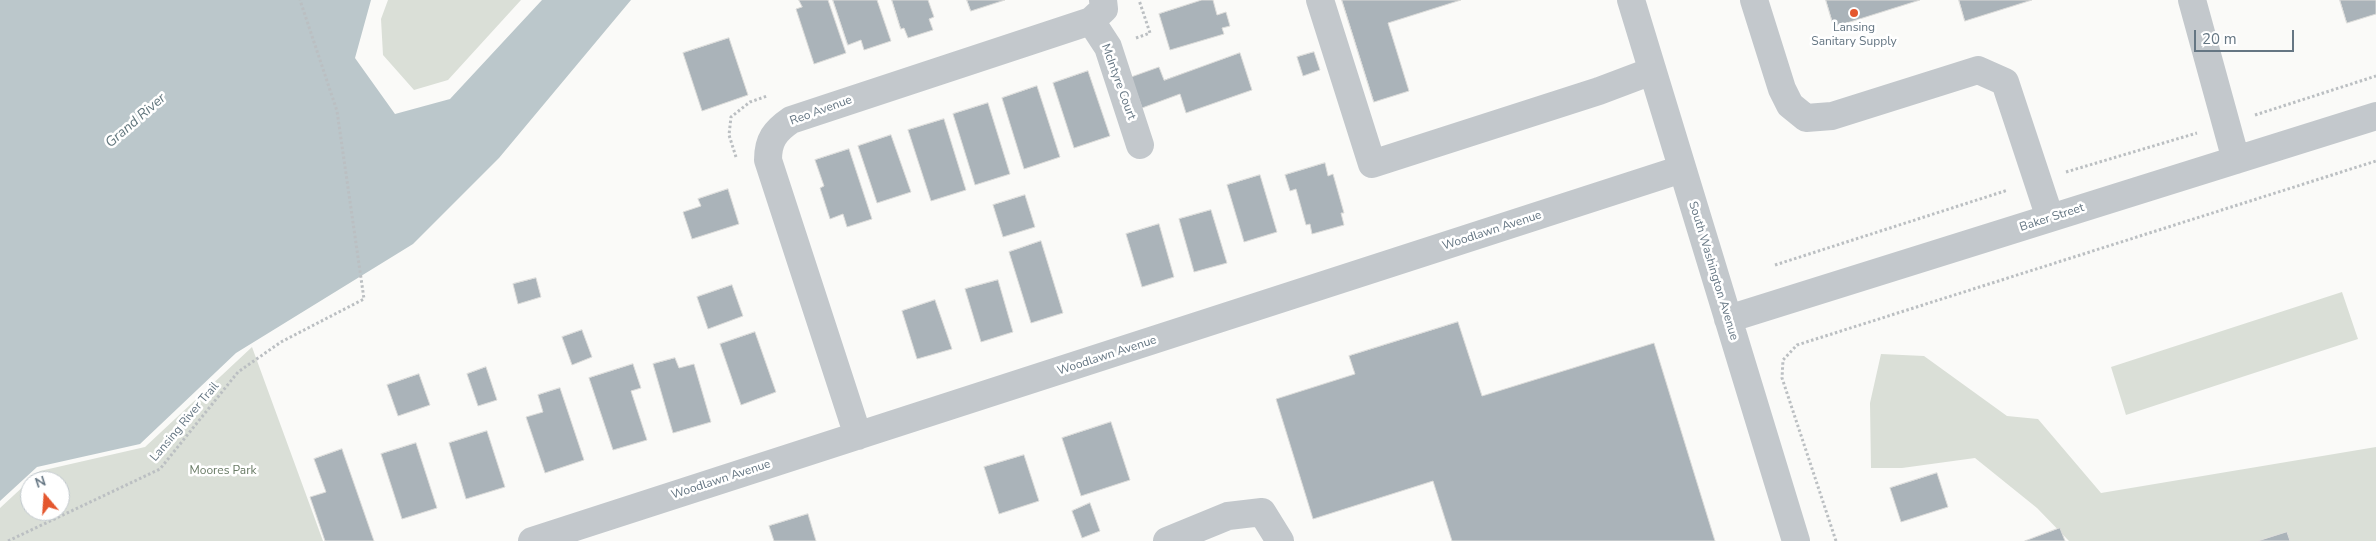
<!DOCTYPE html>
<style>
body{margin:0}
#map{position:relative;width:2376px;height:541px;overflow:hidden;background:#fafaf8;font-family:"Nunito Sans",sans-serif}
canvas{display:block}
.north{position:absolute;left:20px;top:471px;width:50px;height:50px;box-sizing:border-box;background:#fff;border:1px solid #c1c8cd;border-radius:50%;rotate:342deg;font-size:14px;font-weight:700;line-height:20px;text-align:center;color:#657683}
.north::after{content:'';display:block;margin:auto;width:18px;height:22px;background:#e4572e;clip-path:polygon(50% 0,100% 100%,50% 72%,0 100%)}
.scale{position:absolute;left:2194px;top:30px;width:100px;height:22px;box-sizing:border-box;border:2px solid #657683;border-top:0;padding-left:6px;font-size:15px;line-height:18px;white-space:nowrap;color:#657683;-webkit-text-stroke:4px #fff;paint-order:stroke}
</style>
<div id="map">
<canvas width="2376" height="541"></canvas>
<div class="north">N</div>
<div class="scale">20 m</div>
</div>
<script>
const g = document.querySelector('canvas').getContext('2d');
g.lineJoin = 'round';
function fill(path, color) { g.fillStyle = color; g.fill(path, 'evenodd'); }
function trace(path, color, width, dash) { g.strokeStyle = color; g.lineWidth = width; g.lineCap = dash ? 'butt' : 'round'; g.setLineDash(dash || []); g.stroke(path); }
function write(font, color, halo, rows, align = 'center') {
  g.font = font + ' "Nunito Sans",sans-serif'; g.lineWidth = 5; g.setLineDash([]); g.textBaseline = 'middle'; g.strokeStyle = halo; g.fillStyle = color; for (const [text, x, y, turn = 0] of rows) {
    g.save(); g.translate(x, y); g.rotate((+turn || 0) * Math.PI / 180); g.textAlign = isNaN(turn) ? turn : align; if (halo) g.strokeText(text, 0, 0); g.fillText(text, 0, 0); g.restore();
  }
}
const green = new Path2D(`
 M 388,0 L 521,0 L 448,80 L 414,90 L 383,55 L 381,19 Z
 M 2342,292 L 2358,339 L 2126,415 L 2111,367 Z
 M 252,347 L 323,541 L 0,541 L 0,508 L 40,471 L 145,447 ZM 30,481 L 60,481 L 60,511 L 30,511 Z
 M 1881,354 L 1924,356 L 2007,416 L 2038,419 L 2101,493 L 2376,447 L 2376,541 L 2069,541 L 2037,508 L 1975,458 L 1902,468 L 1871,468 L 1870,403 Z`);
const water = new Path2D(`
 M 0,0 L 371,0 L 355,58 L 395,114 L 450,99 L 542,0 L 631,0 L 499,158 L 413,244 L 236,353 L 140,444 L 37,467 L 0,501 Z`);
const building = new Path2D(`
 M 799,0 L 828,0 L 846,53 L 814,64 L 796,9 L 802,7 Z
 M 833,0 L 877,0 L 891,41 L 864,50 L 861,40 L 848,45 Z
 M 892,0 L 928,0 L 934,17 L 929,19 L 933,30 L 908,38 L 904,28 L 901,29 Z
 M 967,0 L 1005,0 L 971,11 Z
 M 1202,0 L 1213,0 L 1217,15 L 1226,12 L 1230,26 L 1222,28 L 1224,34 L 1170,50 L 1159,14 Z
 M 1342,0 L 1461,0 L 1388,23 L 1409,91 L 1374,102 Z
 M 1826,0 L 1920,0 L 1834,27 Z
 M 1959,0 L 2032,0 L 1965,21 Z
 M 2340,0 L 2376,0 L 2376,14 L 2347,23 Z
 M 729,38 L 748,95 L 702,111 L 683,53 Z
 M 1314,52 L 1320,70 L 1303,76 L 1297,57 Z
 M 1240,53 L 1252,90 L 1186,113 L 1180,94 L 1142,108 L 1131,77 L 1159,67 L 1164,80 Z
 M 1088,71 L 1110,136 L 1074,148 L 1053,83 Z
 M 1037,86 L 1060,157 L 1024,169 L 1002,98 Z
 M 988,103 L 1010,174 L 975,185 L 953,114 Z
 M 944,119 L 966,190 L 931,201 L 908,130 Z
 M 891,135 L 911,192 L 877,203 L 858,146 Z
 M 849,149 L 872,219 L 847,227 L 843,214 L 830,219 L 820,188 L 824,186 L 815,160 Z
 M 1325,163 L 1328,176 L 1333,174 L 1344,213 L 1341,213 L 1344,225 L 1312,234 L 1310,224 L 1306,225 L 1296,189 L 1290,191 L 1285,175 Z
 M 1260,175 L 1277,232 L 1244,242 L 1227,185 Z
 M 728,189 L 739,224 L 692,239 L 683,212 L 701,206 L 698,199 Z
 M 1025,195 L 1035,227 L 1003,237 L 993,205 Z
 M 1211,210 L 1227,263 L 1194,272 L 1179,219 Z
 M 1159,224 L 1174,277 L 1142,287 L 1126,234 Z
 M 1041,241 L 1063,313 L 1031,323 L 1009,252 Z
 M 536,278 L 541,297 L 518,304 L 513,284 Z
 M 998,280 L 1013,332 L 981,342 L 965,289 Z
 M 732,285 L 743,316 L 708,329 L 697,297 Z
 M 935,300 L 952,349 L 917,359 L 902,311 Z
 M 1458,322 L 1482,396 L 1654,343 L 1715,541 L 1452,541 L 1433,481 L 1313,519 L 1276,399 L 1355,374 L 1349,356 Z
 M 582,330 L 592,357 L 572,365 L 562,337 Z
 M 755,332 L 776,392 L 741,405 L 720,344 Z
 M 675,358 L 679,368 L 694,364 L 711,422 L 673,433 L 653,364 Z
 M 633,364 L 641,388 L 631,391 L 647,440 L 613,450 L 589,378 Z
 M 486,367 L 497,400 L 478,406 L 467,374 Z
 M 419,374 L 430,405 L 398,416 L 387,385 Z
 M 560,388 L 584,460 L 545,473 L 526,417 L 543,412 L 538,395 Z
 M 1111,422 L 1130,480 L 1081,496 L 1062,438 Z
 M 487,431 L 505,487 L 466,499 L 449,443 Z
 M 416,443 L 437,508 L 402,519 L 381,454 Z
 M 342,449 L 374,541 L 325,541 L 310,497 L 326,492 L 314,459 Z
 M 1024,455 L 1039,501 L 999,514 L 984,467 Z
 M 1937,473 L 1948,507 L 1901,522 L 1890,488 Z
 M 1090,503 L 1100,531 L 1082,538 L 1072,511 Z
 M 808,514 L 816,541 L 774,541 L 769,526 Z
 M 2060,528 L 2065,541 L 2025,541 Z
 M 2287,532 L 2290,541 L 2258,541 Z`);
const path = new Path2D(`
 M 1136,38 L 1150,33 L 1139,0
 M 2255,115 L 2376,76
 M 736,157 L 729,135 L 731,117 L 750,102 L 767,96
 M 2066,172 L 2197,133
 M 1775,265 L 2008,190
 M 8,541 L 160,469 L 238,372 L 281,342 L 364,299 L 337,111 L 300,0
 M 1836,541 L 1782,378 L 1783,360 L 1797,345 L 2376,161`);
const minor = new Path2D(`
 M 1320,0 L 1372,164 L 1599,91 L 1652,71
 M 1631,0 L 1796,541
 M 1754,0 L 1782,89 L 1790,105 L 1806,118 L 1832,116 L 1978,70 L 2005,82 L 2050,218
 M 2192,0 L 2236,160
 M 1091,21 L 1108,47 L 1140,145
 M 1728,319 L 2376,116
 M 858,436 L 768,160 C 768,140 775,131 791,120 L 1091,21 L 1104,9 L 1103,0
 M 532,541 L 1682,169
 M 1167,541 L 1228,516 L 1262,512 L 1280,541`);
const markers = [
 [1854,13,5,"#e4572e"]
];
const poiNames = [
 ["Lansing",1854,28],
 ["Sanitary Supply",1854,42]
];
const streetNames = [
 ["McIntyre Court",1118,82,70],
 ["Reo Avenue",821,111,-20],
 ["Baker Street",2052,218,-18],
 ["Woodlawn Avenue",1492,231,-18],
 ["South Washington Avenue",1713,271,73],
 ["Woodlawn Avenue",1107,356,-18],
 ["Lansing River Trail",185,422,-50],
 ["Woodlawn Avenue",721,480,-18]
];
const parkNames = [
 ["Moores Park",223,471]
];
const waterNames = [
 ["Grand River",136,121,-41]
];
fill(green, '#dadfd7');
fill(water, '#bbc7cb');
fill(building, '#aab3b9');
trace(building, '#dcdcda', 1);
trace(path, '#bbbfc2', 3, [2.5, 2.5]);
trace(minor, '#c3c8cc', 28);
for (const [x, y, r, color] of markers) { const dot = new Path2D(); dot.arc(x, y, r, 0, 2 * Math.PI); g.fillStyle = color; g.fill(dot); trace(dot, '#fff', 2); }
write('12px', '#657683', '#fff', poiNames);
write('12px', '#657683', '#fff', streetNames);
write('12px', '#687a64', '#fff', parkNames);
write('italic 14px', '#60757c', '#fff', waterNames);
</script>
